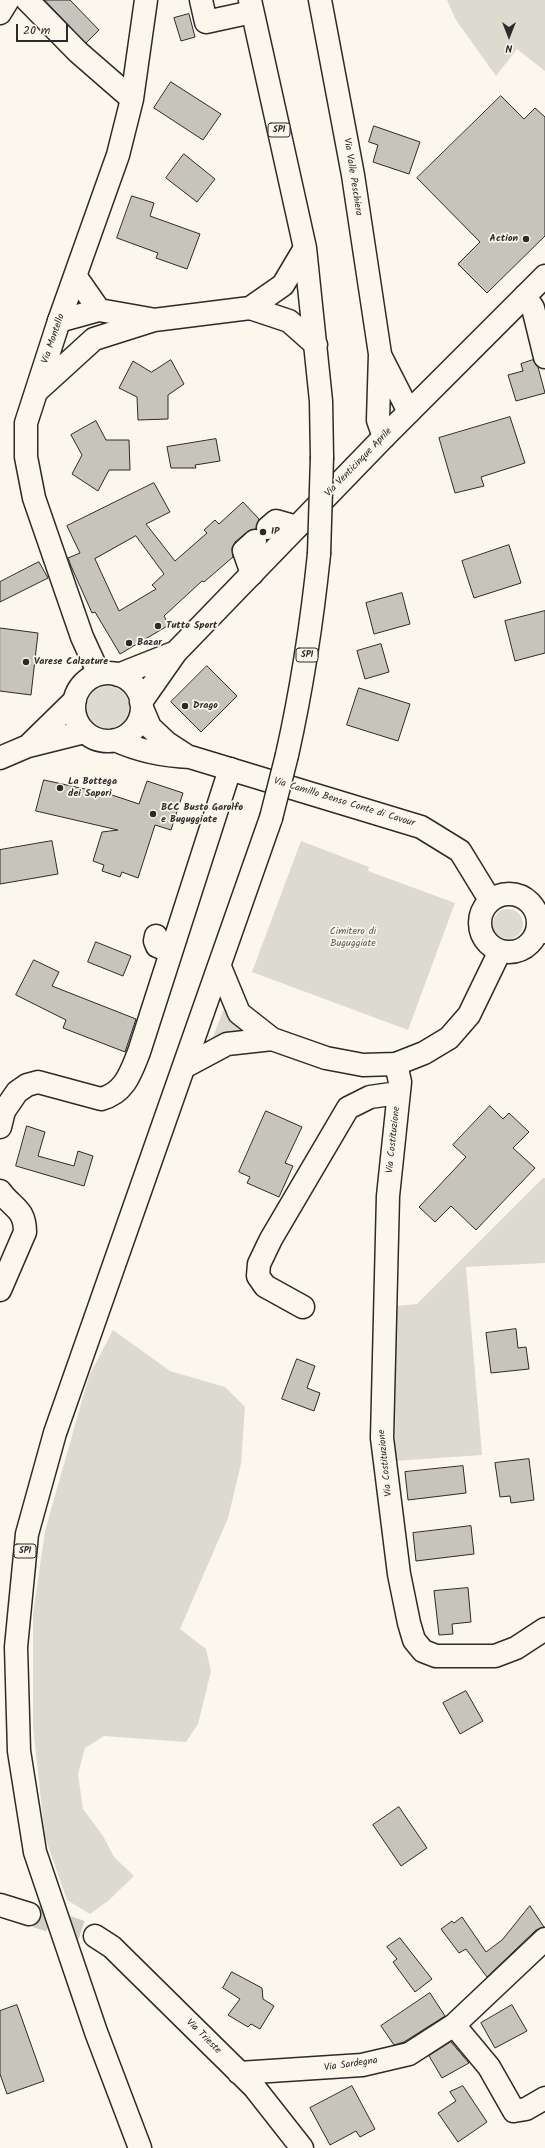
<!DOCTYPE html>
<style>
body{margin:0}
#map{position:relative;width:545px;height:2148px;overflow:hidden;background:#fbf7ec;font-family:Kalam,sans-serif}
canvas{display:block}
.north{position:absolute;left:489px;top:16px;width:40px;height:40px;-webkit-text-stroke:3px #fbf7ec;paint-order:stroke;rotate:180deg;font-size:11px;font-weight:700;line-height:16px;text-align:center;color:#2b2b2b}
.north::after{content:'';display:block;margin:auto;width:14px;height:18px;background:#2b2b2b;clip-path:polygon(50% 0,100% 100%,50% 72%,0 100%)}
.scale{position:absolute;left:16px;top:24px;width:52px;height:18px;box-sizing:border-box;border:2px solid #2b2b2b;border-top:0;padding-left:5px;font-size:12px;line-height:14px;white-space:nowrap;color:#2b2b2b;-webkit-text-stroke:3px #fbf7ec;paint-order:stroke}
</style>
<div id="map">
<canvas width="545" height="2148"></canvas>
<div class="north">N</div>
<div class="scale">20 m</div>
</div>
<script>
const g = document.querySelector('canvas').getContext('2d');
g.lineJoin = 'round';
function fill(path, color) { g.fillStyle = color; g.fill(path, 'evenodd'); }
function trace(path, color, width, dash) { g.strokeStyle = color; g.lineWidth = width; g.lineCap = dash ? 'butt' : 'round'; g.setLineDash(dash || []); g.stroke(path); }
function write(font, color, halo, rows, align = 'center') {
  g.font = font + ' Kalam,sans-serif'; g.lineWidth = 3.5; g.setLineDash([]); g.textBaseline = 'middle'; g.strokeStyle = halo; g.fillStyle = color; for (const [text, x, y, turn = 0] of rows) {
    g.save(); g.translate(x, y); g.rotate((+turn || 0) * Math.PI / 180); g.textAlign = isNaN(turn) ? turn : align; if (halo) g.strokeText(text, 0, 0); g.fillText(text, 0, 0); g.restore();
  }
}
const green = new Path2D(`
 M 447,0 L 545,0 L 545,71 L 517,49 L 496,76 L 456,20 Z
 M87 707a21 21 0 1 1 42 0a21 21 0 1 1-42 0Z
 M 301,841 L 369,867 L 368,871 L 455,903 L 408,1030 L 252,972 Z
 M493 924a15 15 0 1 1 30 0a15 15 0 1 1-30 0Z
 M 224,1008 L 231,1020 L 243,1031 L 227,1032 L 213,1037 Z
 M 543,1178 L 545,1178 L 545,1263 L 466,1267 L 482,1455 L 395,1461 L 396,1306 L 417,1304 Z
 M 113,1330 L 170,1371 L 225,1387 L 245,1407 L 241,1464 L 228,1518 L 180,1629 L 206,1649 L 211,1671 L 198,1724 L 186,1742 L 104,1736 L 85,1748 L 78,1774 L 83,1809 L 103,1836 L 114,1857 L 134,1876 L 108,1901 L 90,1914 L 67,1900 L 45,1837 L 33,1727 L 33,1614 L 45,1531 L 89,1376 Z`);
const building = new Path2D(`
 M 45,0 L 70,0 L 99,30 L 86,43 Z
 M 189,14 L 195,37 L 181,41 L 174,18 Z
 M 171,82 L 221,114 L 203,140 L 154,108 Z
 M 501,96 L 524,119 L 535,108 L 545,117 L 545,236 L 487,293 L 458,264 L 480,242 L 417,178 Z
 M 374,126 L 420,142 L 409,174 L 373,162 L 378,145 L 369,142 Z
 M 184,154 L 215,179 L 197,202 L 166,178 Z
 M 132,196 L 154,203 L 150,216 L 200,234 L 187,269 L 156,258 L 158,253 L 117,238 Z
 M 171,360 L 184,384 L 168,395 L 168,419 L 138,420 L 137,397 L 119,388 L 133,361 L 151,372 Z
 M 533,360 L 538,367 L 545,393 L 516,401 L 508,375 L 523,371 L 521,364 Z
 M 510,417 L 525,463 L 481,477 L 484,486 L 455,493 L 439,438 Z
 M 96,421 L 106,440 L 129,440 L 130,470 L 109,470 L 98,491 L 72,474 L 82,455 L 71,435 Z
 M 216,439 L 220,461 L 195,465 L 196,468 L 171,468 L 167,447 Z
 M 154,483 L 170,512 L 146,524 L 175,561 L 207,533 L 204,530 L 215,520 L 219,524 L 243,502 L 259,519 L 256,529 L 247,532 L 235,542 L 232,548 L 233,557 L 204,582 L 202,581 L 164,616 L 169,625 L 120,654 L 95,612 L 92,613 L 71,566 L 68,558 L 80,553 L 67,526 ZM 136,536 L 164,574 L 152,585 L 156,589 L 119,611 L 95,559 Z
 M 509,545 L 521,583 L 474,598 L 462,561 Z
 M 39,562 L 48,578 L 0,602 L 0,582 Z
 M 402,593 L 410,624 L 374,634 L 366,603 Z
 M 545,611 L 545,653 L 515,661 L 505,621 Z
 M 0,628 L 38,633 L 31,695 L 0,691 Z
 M 381,644 L 389,672 L 365,679 L 357,651 Z
 M 207,666 L 237,696 L 201,732 L 171,702 Z
 M 359,688 L 410,704 L 398,741 L 347,725 Z
 M 44,780 L 112,795 L 139,804 L 147,781 L 183,793 L 171,830 L 155,825 L 138,878 L 122,872 L 120,877 L 102,871 L 104,865 L 93,861 L 102,832 L 118,830 L 36,811 Z
 M 52,841 L 58,874 L 0,884 L 0,850 Z
 M 96,942 L 131,956 L 123,976 L 88,962 Z
 M 34,960 L 59,972 L 52,986 L 136,1019 L 125,1052 L 63,1028 L 66,1020 L 16,995 Z
 M 490,1106 L 503,1119 L 509,1113 L 529,1132 L 513,1148 L 535,1168 L 476,1230 L 451,1206 L 435,1222 L 419,1207 L 466,1157 L 453,1145 Z
 M 266,1111 L 302,1127 L 285,1163 L 293,1166 L 279,1197 L 247,1183 L 250,1177 L 239,1172 Z
 M 27,1126 L 45,1132 L 38,1156 L 74,1166 L 78,1151 L 93,1156 L 84,1186 L 16,1166 Z
 M 516,1329 L 518,1348 L 526,1347 L 529,1369 L 491,1373 L 486,1333 Z
 M 297,1359 L 315,1366 L 307,1388 L 320,1393 L 314,1411 L 282,1399 Z
 M 529,1459 L 534,1500 L 511,1503 L 510,1496 L 500,1497 L 495,1463 Z
 M 463,1466 L 466,1493 L 408,1500 L 405,1472 Z
 M 471,1526 L 474,1554 L 416,1561 L 413,1533 Z
 M 468,1588 L 471,1622 L 452,1624 L 453,1634 L 439,1635 L 434,1591 Z
 M 466,1691 L 483,1721 L 460,1734 L 443,1703 Z
 M 399,1807 L 427,1848 L 401,1866 L 373,1825 Z
 M 530,1906 L 544,1927 L 536,1930 L 487,1977 L 466,1949 L 459,1953 L 441,1929 L 452,1921 L 454,1923 L 462,1917 L 486,1952 L 502,1940 Z
 M 400,1938 L 432,1979 L 415,1992 L 393,1962 L 397,1959 L 387,1947 Z
 M 232,1972 L 262,1988 L 263,1999 L 274,2006 L 260,2029 L 251,2024 L 248,2027 L 228,2015 L 240,1999 L 223,1988 Z
 M 430,1993 L 445,2016 L 404,2042 L 394,2045 L 381,2026 Z
 M 17,2005 L 44,2081 L 7,2094 L 0,2074 L 0,2011 Z
 M 512,2005 L 527,2031 L 495,2048 L 481,2023 Z
 M 451,2042 L 469,2063 L 442,2078 L 429,2056 Z
 M 352,2086 L 375,2129 L 360,2137 L 356,2131 L 330,2145 L 310,2108 Z
 M 463,2086 L 487,2122 L 458,2142 L 438,2113 L 456,2101 L 450,2092 Z`);
const minorTunnel = new Path2D(`
 M 29,1914 L 95,1936`);
const minor = new Path2D(`
 M 27,0 L 78,52 L 132,99
 M 201,0 L 206,22 L 252,12
 M 320,0 L 353,175 L 380,354 L 378,420 L 384,437
 M 0,13 L 8,0
 M 525,296 L 533,308 L 545,357
 M 59,321 L 118,155 L 132,99 L 146,0
 M 381,357 L 409,412
 M 268,528 L 276,521 L 297,527
 M 252,574 L 244,551 L 255,541
 M 538,931 L 545,932
 M 156,936 L 155,941 L 157,946 L 171,952
 M 396,1064 L 400,1082 L 388,1196 L 382,1438 L 399,1574 L 409,1623 L 414,1640 L 423,1651 L 436,1656 L 495,1656 L 516,1648 L 545,1629
 M 0,1127 L 4,1111 L 17,1092 L 27,1085 L 38,1082 L 101,1099 C 125,1093 131,1072 139,1052 L 230,769
 M 0,1191 C 12,1208 25,1208 25,1232 L 0,1290
 M 303,1307 L 265,1286 L 258,1276 L 259,1264 L 271,1239 L 348,1108 L 370,1097 L 398,1093
 M 0,1905 L 29,1914
 M 95,1936 L 112,1947 L 254,2087 L 302,2148
 M 545,1939 L 454,2025 L 489,2067 L 514,2111 L 526,2109 L 545,2098
 M 239,2073 L 362,2065 L 409,2054 L 454,2025`);
const major = new Path2D(`
 M 250,0 L 305,248 L 321,401 L 322,457
 M 76,277 L 99,310
 M 250,308 L 283,285 L 305,248
 M 59,321 L 26,423 L 26,457 L 34,498 L 82,637 L 99,674
 M 59,321 L 99,310 L 150,319
 M 38,390 L 94,339 L 154,320 L 250,308 L 289,321 L 316,345
 M74 707a34 34 0 1 1 68 0a34 34 0 1 1-68 0Z
 M 118,675 L 176,652
 M 141,702 L 176,652 L 384,437 L 545,276
 M 142,708 L 150,727 L 167,743 L 187,756
 M 115,740 C 139,751 164,756 190,757 L 421,827 L 460,851 L 490,900
 M 29,745 L 75,700
 M 287,755 C 302,688 312,622 319,554
 M 0,758 L 28,746 L 84,732
 M480 923a29 29 0 1 1 58 0a29 29 0 1 1-58 0Z
 M 220,967 L 239,1013 L 272,1039 L 326,1058 L 363,1065 L 396,1064 L 424,1053 L 449,1038 L 469,1015 L 500,951
 M 184,1067 L 227,1044 L 272,1039
 M 140,2148 L 96,2032 L 35,1852 L 19,1751 L 16,1647 L 27,1534 L 55,1433 L 271,818`);
const majorBridge = new Path2D(`
 M 319,554 L 322,457
 M 271,818 L 287,755`);
const markers = [
 [526,239,4,"#2b2b2b"],
 [263,532,4,"#2b2b2b"],
 [158,626,4,"#2b2b2b"],
 [129,643,4,"#2b2b2b"],
 [26,662,4,"#2b2b2b"],
 [185,706,4,"#2b2b2b"],
 [60,788,4,"#2b2b2b"],
 [153,814,4,"#2b2b2b"]
];
const shields = [
 [279,130,22],
 [307,655,22],
 [25,1551,22]
];
const shieldNames = [
 ["SP1",279,130],
 ["SP1",307,655],
 ["SP1",25,1551]
];
const streetNames = [
 ["Via Valle Peschiera",352,177,81],
 ["Via Montello",54,339,-71],
 ["Via Venticinque Aprile",359,463,-46],
 ["Via Camillo Benso Conte di Cavour",344,803,17],
 ["Via Costituzione",394,1140,-84],
 ["Via Costituzione",386,1463,-96],
 ["Via Trieste",203,2037,45],
 ["Via Sardegna",351,2065,-8]
];
const poiNames = [
 ["Action",518,239,"right"],
 ["IP",271,532],
 ["Tutto Sport",166,626],
 ["Bazar",137,643],
 ["Varese Calzature",34,662],
 ["Drago",193,706],
 ["La Bottega",68,782],
 ["dei Sapori",68,794],
 ["BCC Busto Garolfo",161,808],
 ["e Buguggiate",161,820]
];
const parkNames = [
 ["Cimitero di",353,932],
 ["Buguggiate",353,944]
];
fill(green, '#dddad0');
fill(building, '#c7c4bc');
trace(building, '#2b2b2b', 1);
trace(minorTunnel, '#d1cec5', 22, [22, 11]);
trace(minor, '#2b2b2b', 25);
trace(major, '#2b2b2b', 25);
trace(minor, '#fbf7ec', 22);
trace(major, '#fbf7ec', 22);
trace(majorBridge, '#2b2b2b', 25, []);
trace(majorBridge, '#fbf7ec', 22);
for (const [x, y, r, color] of markers) { const dot = new Path2D(); dot.arc(x, y, r, 0, 2 * Math.PI); g.fillStyle = color; g.fill(dot); trace(dot, '#fbf7ec', 1.5); }
for (const [x, y, w] of shields) { const box = new Path2D(); box.roundRect(x - w / 2, y - 7, w, 14, 3); g.fillStyle = '#fbf7ec'; g.fill(box); trace(box, '#2b2b2b', 1); }
write('bold 9px', '#2b2b2b', null, shieldNames);
write('10px', '#2b2b2b', '#fbf7ec', streetNames);
write('bold 10px', '#2b2b2b', '#fbf7ec', poiNames, 'left');
write('10px', '#585754', '#fbf7ec', parkNames);
</script>
